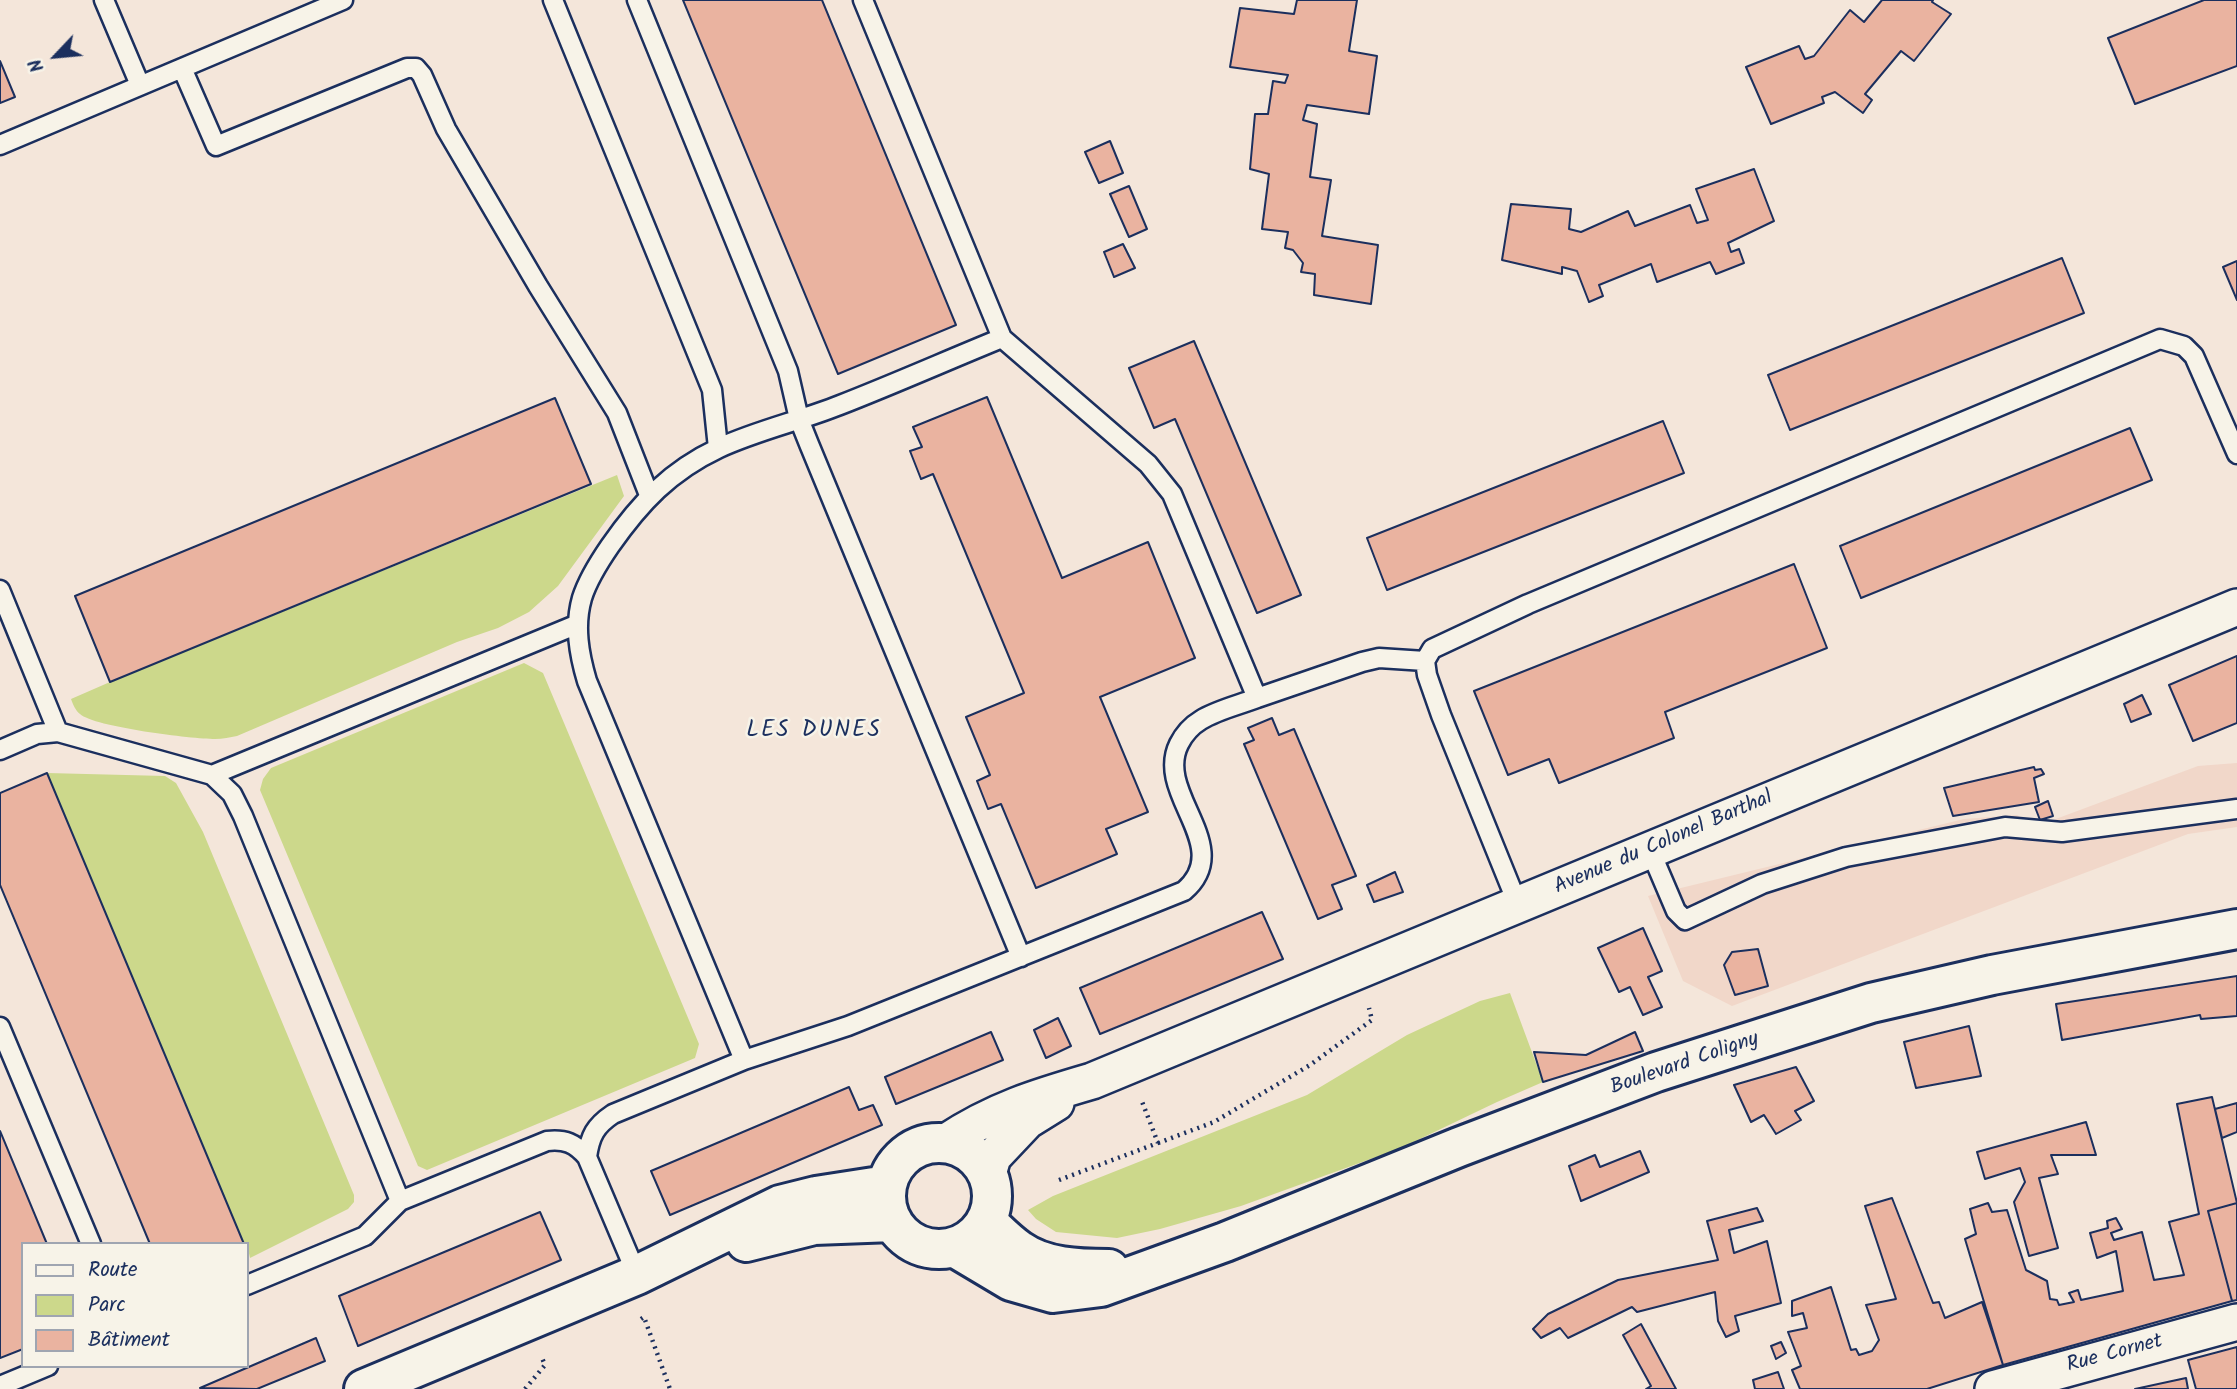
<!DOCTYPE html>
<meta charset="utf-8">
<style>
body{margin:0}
#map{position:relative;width:2237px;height:1389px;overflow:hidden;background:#f4e6da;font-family:Kalam,sans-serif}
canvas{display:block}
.legend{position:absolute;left:21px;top:1242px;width:228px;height:126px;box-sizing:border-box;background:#f7f3e8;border:2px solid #9fa5b1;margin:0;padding:9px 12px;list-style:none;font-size:21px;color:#1b2f5e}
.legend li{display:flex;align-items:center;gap:14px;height:35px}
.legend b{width:35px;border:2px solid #9fa5b1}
.north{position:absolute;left:21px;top:21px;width:70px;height:70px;-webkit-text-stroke:5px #f7f3e8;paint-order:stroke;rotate:244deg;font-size:19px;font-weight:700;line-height:28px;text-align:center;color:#1b2f5e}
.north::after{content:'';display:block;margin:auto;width:24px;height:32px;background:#1b2f5e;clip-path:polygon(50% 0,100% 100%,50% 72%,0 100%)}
</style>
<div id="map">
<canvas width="2237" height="1389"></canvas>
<ul class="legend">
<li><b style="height:9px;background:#f7f3e8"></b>Route</li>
<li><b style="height:19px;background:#ccd88b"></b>Parc</li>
<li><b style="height:19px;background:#eab3a0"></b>Bâtiment</li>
</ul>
<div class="north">N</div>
</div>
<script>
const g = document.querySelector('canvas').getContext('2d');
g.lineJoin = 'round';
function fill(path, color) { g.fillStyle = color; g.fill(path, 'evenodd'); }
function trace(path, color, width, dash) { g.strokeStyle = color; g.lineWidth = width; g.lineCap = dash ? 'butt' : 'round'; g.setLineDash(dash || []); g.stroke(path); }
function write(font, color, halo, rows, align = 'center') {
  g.font = font + ' Kalam,sans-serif'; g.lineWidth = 5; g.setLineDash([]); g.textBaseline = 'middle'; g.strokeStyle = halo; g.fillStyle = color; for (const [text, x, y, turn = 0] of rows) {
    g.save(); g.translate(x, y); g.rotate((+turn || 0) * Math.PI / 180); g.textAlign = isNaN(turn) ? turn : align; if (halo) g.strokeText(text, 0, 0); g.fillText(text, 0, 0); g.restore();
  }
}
const built = new Path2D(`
 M 2237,763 L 2237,827 L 2188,834 L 1732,1006 L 1683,981 L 1648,896 L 1964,819 L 2017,815 L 2037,826 L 2198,766 Z`);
const green = new Path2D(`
 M 617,475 L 624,496 L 558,586 L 529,612 L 498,628 L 457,642 L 237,736 C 230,737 223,739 215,739 C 193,739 94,727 80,714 C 75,710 73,704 71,699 L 110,682 Z
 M 524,663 L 543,673 L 699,1044 L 695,1058 L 427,1170 L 418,1166 L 260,790 L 263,779 L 271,768 Z
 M 47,773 L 165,776 L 176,783 L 203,832 L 354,1195 L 354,1202 L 348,1209 L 250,1258 L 247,1244 L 244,1244 Z
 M 1510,993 L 1543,1082 L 1497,1102 L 1401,1148 L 1241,1206 L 1160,1229 L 1117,1238 L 1056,1232 L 1036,1219 L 1028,1210 L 1053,1196 L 1307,1095 L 1407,1035 L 1480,1001 Z`);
const building = new Path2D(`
 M 683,0 L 822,0 L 956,325 L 838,374 Z
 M 1297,0 L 1357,0 L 1349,51 L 1377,56 L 1369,114 L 1307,105 L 1303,120 L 1317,124 L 1310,177 L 1331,180 L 1322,236 L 1378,245 L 1371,304 L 1314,295 L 1315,274 L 1301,272 L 1303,263 L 1293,250 L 1285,248 L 1288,232 L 1262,229 L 1269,174 L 1250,169 L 1255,114 L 1268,114 L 1273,81 L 1285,83 L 1288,75 L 1230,67 L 1240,8 L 1294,14 Z
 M 1882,0 L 1933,0 L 1932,2 L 1951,14 L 1914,61 L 1901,51 L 1865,94 L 1872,100 L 1863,113 L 1835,92 L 1822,97 L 1824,103 L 1771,124 L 1746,67 L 1799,46 L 1805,59 L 1814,56 L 1850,10 L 1864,22 Z
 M 2204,0 L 2237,0 L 2237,66 L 2135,104 L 2108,38 Z
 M 0,61 L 15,97 L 0,103 Z
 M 1110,141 L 1123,173 L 1099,183 L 1085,152 Z
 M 1754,169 L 1774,221 L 1728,243 L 1731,252 L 1739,249 L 1744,263 L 1716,274 L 1710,262 L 1657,282 L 1651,264 L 1599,285 L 1603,296 L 1589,302 L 1577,271 L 1562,267 L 1562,274 L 1502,260 L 1511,204 L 1571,209 L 1569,229 L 1581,232 L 1628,211 L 1635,226 L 1690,205 L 1697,223 L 1708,220 L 1696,189 Z
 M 1129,186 L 1147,229 L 1129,237 L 1110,194 Z
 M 1123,244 L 1135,268 L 1114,277 L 1104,252 Z
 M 2062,258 L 2084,313 L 1790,430 L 1768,375 Z
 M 2237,261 L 2237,300 L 2223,267 Z
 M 1194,341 L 1301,595 L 1257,613 L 1175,419 L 1154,428 L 1129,368 Z
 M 987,397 L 1062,578 L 1148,542 L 1195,658 L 1100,697 L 1148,812 L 1106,829 L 1117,854 L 1036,888 L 1001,804 L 988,809 L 977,781 L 990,775 L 966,717 L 1024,693 L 933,474 L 921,479 L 910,451 L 922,447 L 913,427 Z
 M 555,398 L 591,484 L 110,682 L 75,596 Z
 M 1663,421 L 1684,473 L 1387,590 L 1367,538 Z
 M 2130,428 L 2152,480 L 1861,598 L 1840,546 Z
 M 1794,564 L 1827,648 L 1665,712 L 1674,738 L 1559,783 L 1549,759 L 1508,775 L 1474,691 Z
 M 2237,656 L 2237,723 L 2193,741 L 2169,685 Z
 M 2142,695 L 2151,714 L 2131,722 L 2124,704 Z
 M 1272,718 L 1279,735 L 1294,729 L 1356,876 L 1332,885 L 1342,909 L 1318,919 L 1244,744 L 1254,740 L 1248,728 Z
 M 2034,767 L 2035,770 L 2041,769 L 2044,774 L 2034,778 L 2039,802 L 1953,816 L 1944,788 Z
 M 47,773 L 244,1244 L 150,1244 L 0,885 L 0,793 Z
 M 2048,801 L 2053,816 L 2040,820 L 2035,807 Z
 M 1395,872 L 1403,892 L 1374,902 L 1367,885 Z
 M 1262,912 L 1283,959 L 1100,1034 L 1080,988 Z
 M 1643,928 L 1662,971 L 1648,977 L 1662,1007 L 1643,1015 L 1630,987 L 1619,992 L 1598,948 Z
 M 1758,949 L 1768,986 L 1735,995 L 1724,965 L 1732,952 Z
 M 2237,976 L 2237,1016 L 2201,1019 L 2200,1015 L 2062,1040 L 2056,1004 Z
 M 1058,1018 L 1071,1046 L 1046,1058 L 1034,1030 Z
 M 1969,1026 L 1981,1076 L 1916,1088 L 1904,1042 Z
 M 991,1032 L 1003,1060 L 896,1104 L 885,1077 Z
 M 1635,1032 L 1643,1051 L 1543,1082 L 1534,1052 L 1586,1055 Z
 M 1796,1067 L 1814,1101 L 1795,1111 L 1801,1120 L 1776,1134 L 1764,1115 L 1751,1122 L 1734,1085 Z
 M 849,1087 L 859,1110 L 873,1105 L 882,1125 L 670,1215 L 651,1171 Z
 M 2212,1097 L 2237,1203 L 2208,1211 L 2232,1301 L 2003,1365 L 1965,1239 L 1976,1234 L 1970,1209 L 1988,1203 L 1992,1212 L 2007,1210 L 2026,1270 L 2047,1281 L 2050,1299 L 2057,1300 L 2059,1305 L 2074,1302 L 2069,1293 L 2078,1290 L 2081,1300 L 2123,1291 L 2116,1251 L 2097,1258 L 2090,1233 L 2108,1228 L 2107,1221 L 2116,1218 L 2122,1229 L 2111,1233 L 2114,1240 L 2142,1232 L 2154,1280 L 2184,1275 L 2169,1222 L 2199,1214 L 2177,1104 Z
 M 2237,1103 L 2237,1132 L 2222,1138 L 2215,1109 Z
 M 2086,1122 L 2096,1155 L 2051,1155 L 2058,1174 L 2039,1178 L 2058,1248 L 2029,1256 L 2014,1202 L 2025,1182 L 2020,1168 L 1985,1179 L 1977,1152 Z
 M 0,1131 L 47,1244 L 23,1244 L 23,1349 L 0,1358 Z
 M 1640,1151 L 1649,1172 L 1581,1201 L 1569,1166 L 1595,1155 L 1600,1167 Z
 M 1892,1198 L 1933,1303 L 1939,1302 L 1945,1318 L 1982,1302 L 2003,1365 L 1927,1389 L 1800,1389 L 1792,1370 L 1801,1366 L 1788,1332 L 1807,1328 L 1803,1313 L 1792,1316 L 1792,1301 L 1831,1287 L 1851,1350 L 1856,1349 L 1859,1355 L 1872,1351 L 1879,1340 L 1866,1305 L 1896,1299 L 1865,1206 Z
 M 2237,1203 L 2237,1300 L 2232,1301 L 2208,1211 Z
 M 1757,1208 L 1763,1221 L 1729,1230 L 1734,1253 L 1767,1241 L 1781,1303 L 1735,1316 L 1739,1331 L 1726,1337 L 1718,1321 L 1715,1292 L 1637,1312 L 1632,1307 L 1568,1338 L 1560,1328 L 1541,1338 L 1533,1329 L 1548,1314 L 1618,1280 L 1718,1260 L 1707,1221 Z
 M 540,1212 L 561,1260 L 358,1346 L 339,1296 Z
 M 1641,1324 L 1676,1389 L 1646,1389 L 1651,1386 L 1623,1335 Z
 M 316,1338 L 325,1361 L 257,1389 L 200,1388 Z
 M 1781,1342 L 1786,1353 L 1776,1359 L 1771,1346 Z
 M 2237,1347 L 2237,1389 L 2196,1389 L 2188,1360 Z
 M 1778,1372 L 1784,1389 L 1755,1389 L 1753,1380 Z
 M 2186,1378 L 2188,1389 L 2135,1389 Z`);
const path = new Path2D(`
 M 1158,1143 L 1214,1122 L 1310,1065 L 1372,1020 L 1369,1008
 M 1059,1180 L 1158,1143 L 1141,1099
 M 641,1319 L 644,1317 L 670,1389
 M 525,1389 L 545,1365 L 542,1358`);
const service = new Path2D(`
 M 104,0 L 140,85
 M 553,0 L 712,390 L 718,448
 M 637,0 L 788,371 L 799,419 L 809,444 L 1021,957
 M 182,68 L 216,146 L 407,68 L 416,68 L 422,75 L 446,129 L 538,286 L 617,413 L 649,495
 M 0,145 L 343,0
 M 0,590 L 58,732
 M 1257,698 L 1362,662 L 1379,658 L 1425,661
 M 0,750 L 37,734 L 58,732 L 212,775 L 232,794 L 243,816 L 400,1201
 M 212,775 L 578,624
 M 1650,850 L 1676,911 L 1685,920 L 1762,884 L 1846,857 L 2005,827 L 2062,832 L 2237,809
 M 1518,905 L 1441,715 L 1427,675 L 1425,661 L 1432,649 L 1528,604 L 2160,339 L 2184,346 L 2194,356 L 2237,454
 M 0,1027 L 91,1244
 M 744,1060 L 587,681 C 579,654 574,626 582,598 C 588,579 599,562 610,546 C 640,503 670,471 719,448 C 758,430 800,421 840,405 C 894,384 948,360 1002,338
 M 587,1157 C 590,1136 595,1126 613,1114 L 744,1060 L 848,1026 L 1184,891 C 1236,846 1154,794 1179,744 C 1184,734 1191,726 1201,720 C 1217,710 1239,705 1257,698 L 1172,494 L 1148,464 L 1002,338 L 863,0
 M 247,1285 L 365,1236 L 400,1201 L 547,1141 C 565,1139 575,1143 587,1157 L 637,1275
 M 0,1386 L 48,1366`);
const minor = new Path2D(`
 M 946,1142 C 994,1110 1037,1097 1092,1081 L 2237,607
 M 988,1174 L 993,1157 L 1027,1121 L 1056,1103
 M 1993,1389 L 2237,1322`);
const tertiary = new Path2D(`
 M886 1196a53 53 0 1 1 106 0a53 53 0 1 1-106 0Z
 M 986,1221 C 997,1231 1007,1242 1019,1250 C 1044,1268 1079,1269 1109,1269
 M 746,1242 L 814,1225 L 893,1222
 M 954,1247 L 1011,1281 L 1053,1293 L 1101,1287 L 1225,1242 L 1459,1147 L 1656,1072 L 1871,1003 L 1992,975 L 2237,929
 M 364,1389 L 637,1275 L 780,1205 L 816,1196 L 887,1185`);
const streetNames = [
 ["Avenue du Colonel Barthal",1664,844,-23],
 ["Boulevard Coligny",1685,1065,-19],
 ["Rue Cornet",2115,1355,-15]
];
const neighbourhoodNames = [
 ["LES DUNES",814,732]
];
fill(built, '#f1d7c9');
fill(green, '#ccd88b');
fill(building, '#eab3a0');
trace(building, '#1b2f5e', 2);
trace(service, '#1b2f5e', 23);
trace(minor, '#1b2f5e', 40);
trace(tertiary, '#1b2f5e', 44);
trace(path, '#1b2f5e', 4.5, [2, 5]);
trace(service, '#f7f3e8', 18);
trace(minor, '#f7f3e8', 35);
trace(tertiary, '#f7f3e8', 38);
write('21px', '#1b2f5e', '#f7f3e8', streetNames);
g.letterSpacing = '2px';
write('23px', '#1b2f5e', '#f7f3e8', neighbourhoodNames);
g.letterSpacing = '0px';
</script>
